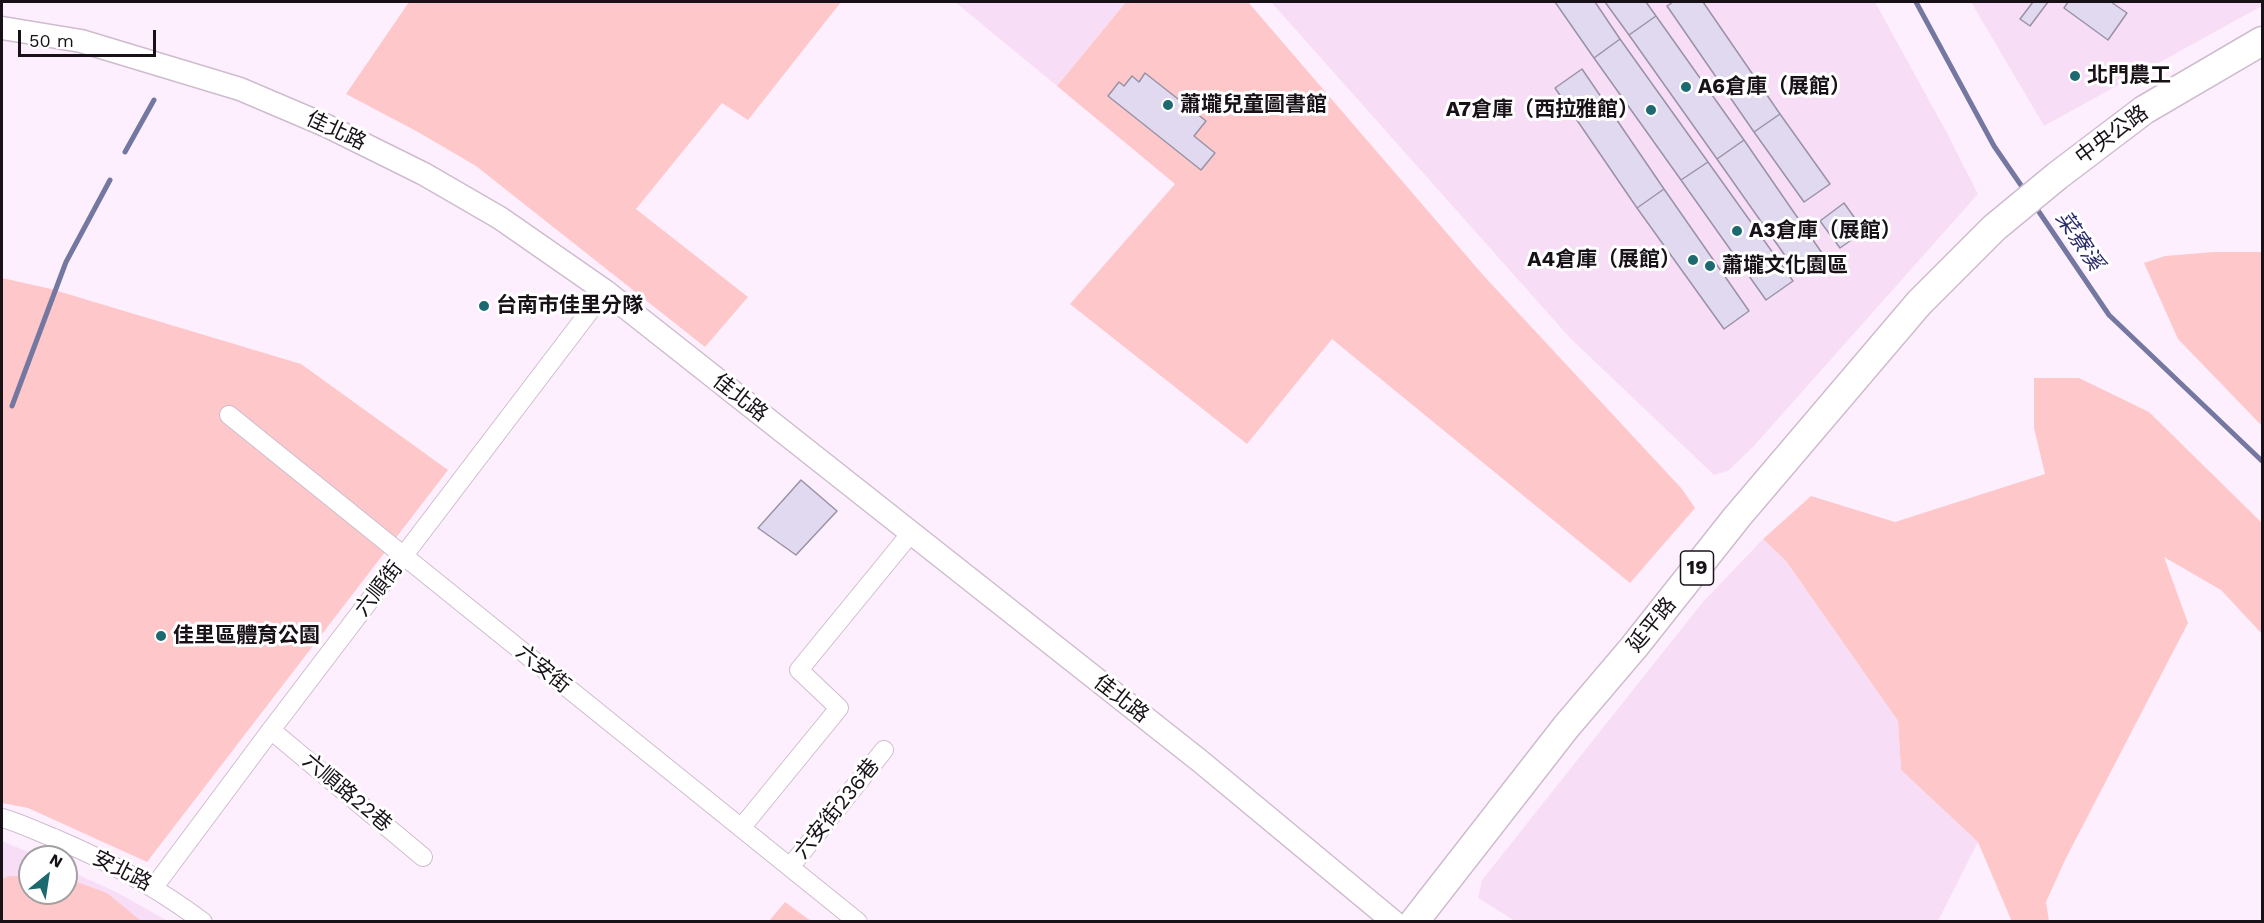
<!DOCTYPE html>
<meta charset="utf-8">
<style>
body{margin:0}
#map{position:relative;width:2264px;height:923px;overflow:hidden;background:#feeffe;font-family:"Work Sans",sans-serif}
canvas{display:block}
.frame{position:absolute;inset:0;border:3px solid #181218;pointer-events:none}
.north{position:absolute;left:18px;top:845px;width:60px;height:60px;box-sizing:border-box;background:#fff;border:2px solid #a3a0a3;border-radius:50%;rotate:30deg;font-size:16px;font-weight:700;line-height:24px;text-align:center;color:#181218}
.north::after{content:'';display:block;margin:auto;width:21px;height:27px;background:#1c6970;clip-path:polygon(50% 0,100% 100%,50% 72%,0 100%)}
.scale{position:absolute;left:18px;top:30px;width:138px;height:27px;box-sizing:border-box;border:3px solid #181218;border-top:0;padding-left:8px;font-size:18px;line-height:21px;white-space:nowrap;color:#181218;-webkit-text-stroke:4px #fff;paint-order:stroke}
</style>
<div id="map">
<canvas width="2264" height="923"></canvas>
<div class="frame"></div>
<div class="north">N</div>
<div class="scale">50 m</div>
</div>
<script>
const g = document.querySelector('canvas').getContext('2d');
g.lineJoin = 'round';
function fill(path, color) { g.fillStyle = color; g.fill(path, 'evenodd'); }
function trace(path, color, width, dash) { g.strokeStyle = color; g.lineWidth = width; g.lineCap = dash ? 'butt' : 'round'; g.setLineDash(dash || []); g.stroke(path); }
function write(font, color, halo, rows, align = 'center') {
  g.font = font + ' "Work Sans","Noto Sans TC",sans-serif'; g.lineWidth = 6; g.setLineDash([]); g.textBaseline = 'middle'; g.strokeStyle = halo; g.fillStyle = color; for (const [text, x, y, turn = 0] of rows) {
    g.save(); g.translate(x, y); g.rotate((+turn || 0) * Math.PI / 180); g.textAlign = isNaN(turn) ? turn : align; if (halo) g.strokeText(text, 0, 0); g.fillText(text, 0, 0); g.restore();
  }
}
const built = new Path2D(`
 M 955,2 L 1126,2 L 1057,86 Z
 M 1271,2 L 1875,2 L 1947,133 L 1978,194 L 1753,447 L 1728,471 L 1714,475 L 1570,338 Z
 M 1971,2 L 2262,2 L 2262,6 L 2044,126 Z
 M 1763,539 L 1786,561 L 1898,721 L 1901,770 L 1978,842 L 1938,921 L 1515,921 L 1478,898 L 1482,880 L 1702,603 Z
 M 2,841 L 40,857 L 30,857 L 30,893 L 66,893 L 66,869 L 120,894 L 168,921 L 2,921 Z`);
const green = new Path2D(`
 M 409,2 L 841,2 L 748,120 L 722,103 L 636,209 L 748,297 L 705,347 L 476,166 L 418,132 L 346,94 Z
 M 1126,2 L 1248,2 L 1483,275 L 1682,489 L 1695,508 L 1630,583 L 1332,339 L 1247,444 L 1070,304 L 1175,184 L 1057,86 Z
 M 2214,252 L 2262,252 L 2262,426 L 2178,339 L 2144,263 L 2165,256 Z
 M 2,278 L 51,289 L 301,364 L 448,470 L 147,862 L 28,808 L 2,803 Z
 M 2034,378 L 2079,378 L 2149,412 L 2262,523 L 2262,634 L 2221,590 L 2164,557 L 2188,623 L 2065,860 L 2046,902 L 2049,921 L 2012,922 L 1978,842 L 1901,770 L 1898,721 L 1786,561 L 1763,539 L 1811,496 L 1895,522 L 2045,474 L 2034,428 Z
 M 9,876 L 30,876 L 30,893 L 66,893 L 66,878 L 107,893 L 141,921 L 2,921 L 2,879 Z
 M 785,902 L 811,921 L 769,921 Z`);
const stream = new Path2D(`
 M 1916,2 L 1994,146 L 2025,191
 M 125,152 L 154,100
 M 2035,206 L 2109,315 L 2262,461
 M 12,406 L 66,262 L 110,180`);
const building = new Path2D(`
 M 1555,2 L 1595,2 L 1620,39 L 1594,58 Z
 M 1605,2 L 1646,2 L 1656,16 L 1629,35 Z
 M 1673,2 L 1703,2 L 1780,114 L 1754,132 L 1667,6 Z
 M 2033,2 L 2048,2 L 2030,26 L 2020,19 Z
 M 2068,2 L 2111,2 L 2127,13 L 2108,40 L 2064,8 Z
 M 1656,16 L 1744,140 L 1717,159 L 1629,35 Z
 M 1620,39 L 1708,162 L 1681,180 L 1594,58 Z
 M 1582,69 L 1664,189 L 1637,208 L 1555,88 Z
 M 1145,73 L 1206,121 L 1194,136 L 1215,153 L 1201,170 L 1108,96 L 1119,82 L 1124,86 L 1132,76 L 1139,82 Z
 M 1780,114 L 1830,184 L 1804,202 L 1754,132 Z
 M 1744,140 L 1824,256 L 1798,274 L 1717,159 Z
 M 1708,162 L 1793,281 L 1766,300 L 1681,180 Z
 M 1664,189 L 1749,311 L 1724,329 L 1637,208 Z
 M 1844,203 L 1864,231 L 1840,248 L 1820,221 Z
 M 801,480 L 837,511 L 796,555 L 758,528 Z`);
const minor = new Path2D(`
 M 229,415 L 858,922
 M 271,730 L 423,857
 M 2,818 C 20,823 36,831 54,838 C 106,860 157,887 203,922
 M 741,828 L 839,708 L 799,670 L 911,533
 M 790,867 L 884,750
 M 154,887 L 271,730 L 605,291`);
const tertiary = new Path2D(`
 M 2,28 L 81,41 L 240,89 L 327,126 L 424,174 L 500,218 L 605,291 L 1200,761 L 1394,922`);
const primary = new Path2D(`
 M 1414,922 L 1566,727 L 1634,647 L 1737,517 L 1919,303 L 1994,228 L 2057,176 L 2144,110 L 2262,41`);
const markers = [
 [2075,76,6,"#1c6970"],
 [1686,87,6,"#1c6970"],
 [1168,105,6,"#1c6970"],
 [1651,110,6,"#1c6970"],
 [1737,231,6,"#1c6970"],
 [1693,260,6,"#1c6970"],
 [1710,266,6,"#1c6970"],
 [484,306,6,"#1c6970"],
 [161,636,6,"#1c6970"]
];
const shields = [
 [1697,568,33]
];
const shieldNames = [
 ["19",1697,568]
];
const poiNames = [
 ["北門農工",2087,76],
 ["A6倉庫（展館）",1698,87],
 ["蕭壠兒童圖書館",1180,105],
 ["A7倉庫（西拉雅館）",1639,110,"right"],
 ["A3倉庫（展館）",1749,231],
 ["A4倉庫（展館）",1681,260,"right"],
 ["蕭壠文化園區",1722,266],
 ["台南市佳里分隊",496,306],
 ["佳里區體育公園",173,636]
];
const streetNames = [
 ["佳北路",336,131,25],
 ["中央公路",2112,135,-36],
 ["佳北路",740,398,38],
 ["六順街",379,589,-52],
 ["延平路",1652,625,-51],
 ["六安街",543,669,39],
 ["佳北路",1121,699,38],
 ["六順路22巷",347,793,40],
 ["六安街236巷",837,809,-51],
 ["安北路",122,871,27]
];
const waterNames = [
 ["菜寮溪",2079,241,56]
];
fill(built, '#f7def6');
fill(green, '#fec8ca');
trace(stream, '#7478a0', 5);
fill(building, '#e1d9ef');
trace(building, '#9992a6', 1.5);
trace(minor, '#cebcce', 20);
trace(tertiary, '#cebcce', 25);
trace(primary, '#cebcce', 31);
trace(minor, '#fff', 18);
trace(tertiary, '#fff', 22);
trace(primary, '#fff', 28);
for (const [x, y, r, color] of markers) { const dot = new Path2D(); dot.arc(x, y, r, 0, 2 * Math.PI); g.fillStyle = color; g.fill(dot); trace(dot, '#fff', 2); }
for (const [x, y, w] of shields) { const box = new Path2D(); box.roundRect(x - w / 2, y - 17, w, 34, 4.5); g.fillStyle = '#fff'; g.fill(box); trace(box, '#181218', 1.5); }
write('bold 20px', '#181218', null, shieldNames);
write('bold 21px', '#181218', '#fff', poiNames, 'left');
write('21px', '#181218', '#fff', streetNames);
write('italic 22px', '#28296a', '#fff', waterNames);
</script>
